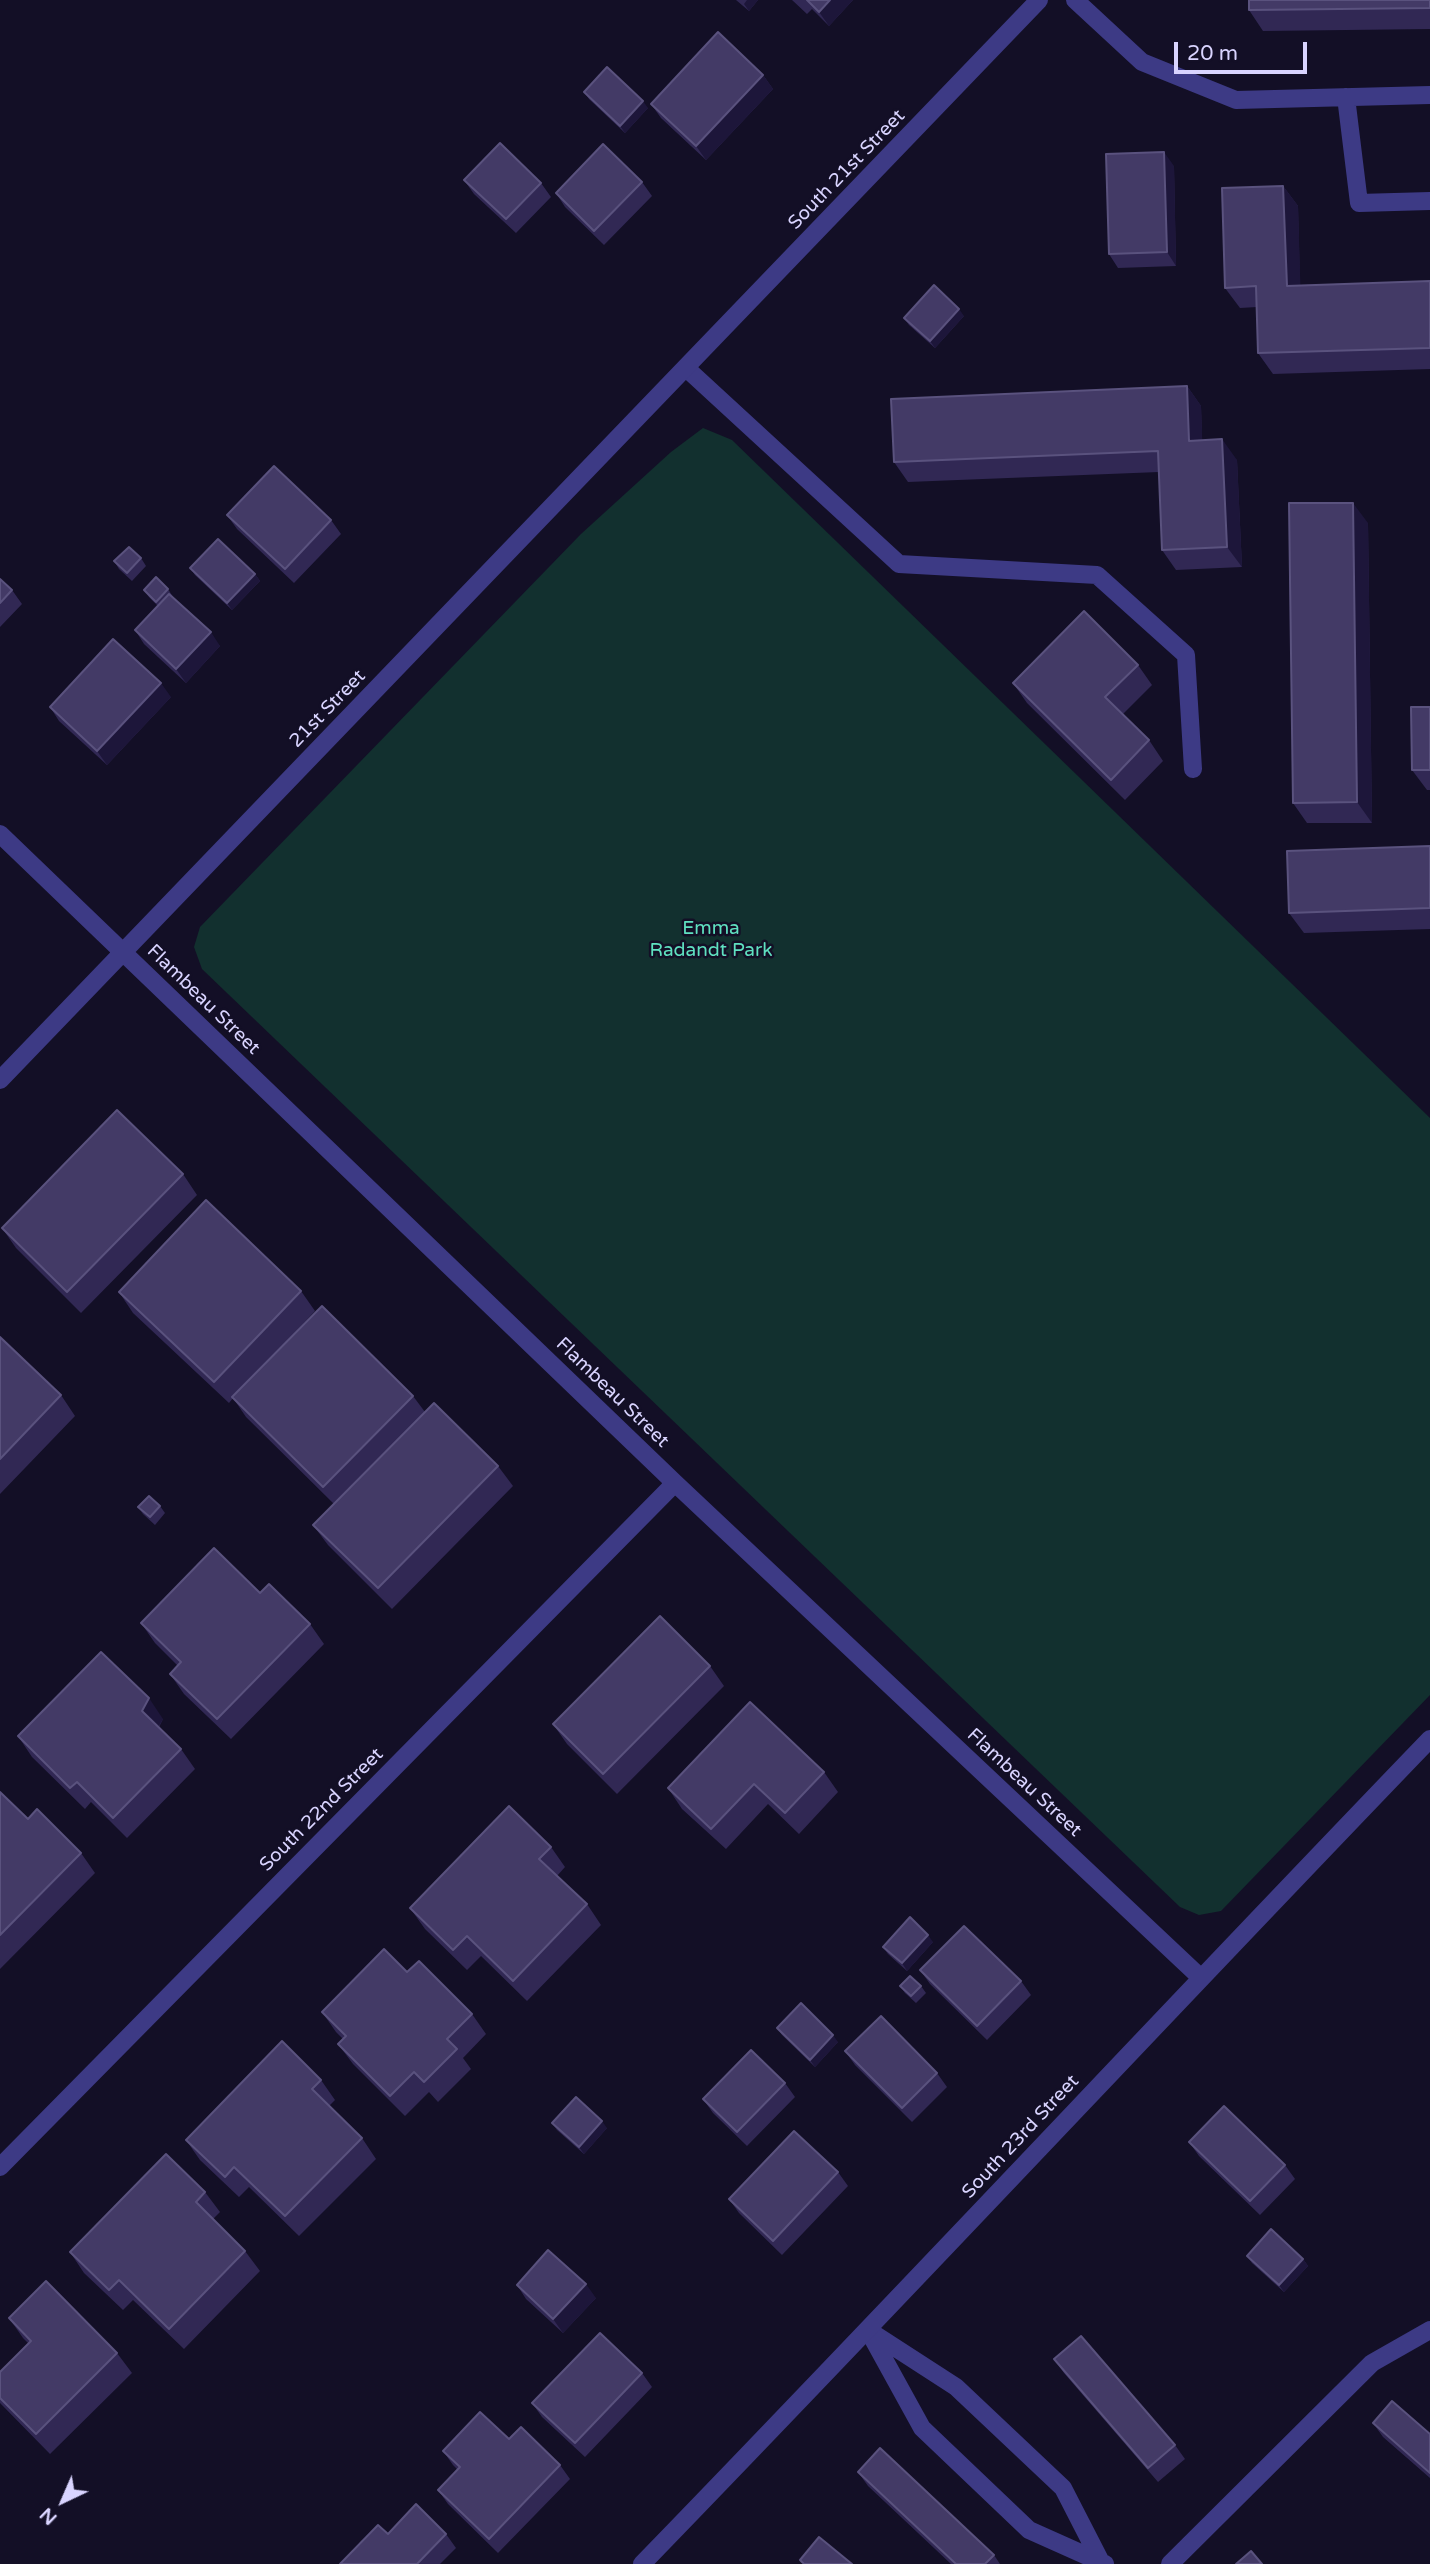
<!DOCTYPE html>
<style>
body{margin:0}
#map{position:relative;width:1430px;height:2564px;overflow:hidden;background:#130f26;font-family:"Varela Round",sans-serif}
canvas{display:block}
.north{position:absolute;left:28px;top:2466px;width:70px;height:70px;-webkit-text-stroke:5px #130f26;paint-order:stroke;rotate:224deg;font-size:19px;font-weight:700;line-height:28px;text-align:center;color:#d9d4ff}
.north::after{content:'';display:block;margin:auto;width:24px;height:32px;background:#d9d4ff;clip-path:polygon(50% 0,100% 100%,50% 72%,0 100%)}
.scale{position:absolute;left:1174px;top:42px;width:133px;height:32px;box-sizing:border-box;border:4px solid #d9d4ff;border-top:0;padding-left:9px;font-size:21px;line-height:24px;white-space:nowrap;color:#d9d4ff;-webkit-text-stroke:5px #130f26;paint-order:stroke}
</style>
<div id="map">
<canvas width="1430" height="2564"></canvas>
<div class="north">N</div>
<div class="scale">20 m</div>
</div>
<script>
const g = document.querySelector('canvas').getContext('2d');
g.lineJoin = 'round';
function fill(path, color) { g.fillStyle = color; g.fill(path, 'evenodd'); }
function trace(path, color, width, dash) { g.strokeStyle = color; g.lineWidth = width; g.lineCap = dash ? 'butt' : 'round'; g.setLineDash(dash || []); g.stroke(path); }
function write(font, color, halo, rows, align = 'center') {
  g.font = font + ' "Varela Round",sans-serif'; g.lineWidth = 5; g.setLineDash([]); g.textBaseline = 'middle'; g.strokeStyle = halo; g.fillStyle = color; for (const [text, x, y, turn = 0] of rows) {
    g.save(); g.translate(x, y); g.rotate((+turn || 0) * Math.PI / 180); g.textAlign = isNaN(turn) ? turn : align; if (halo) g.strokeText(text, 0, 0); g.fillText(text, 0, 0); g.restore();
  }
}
const green = new Path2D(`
 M 703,428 L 732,440 L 1430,1118 L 1430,1695 L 1221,1911 L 1199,1915 L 1180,1907 L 202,969 L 194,947 L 200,927 L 581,534 L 671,452 Z`);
const service = new Path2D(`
 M 1075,0 L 1142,62 L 1236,100 L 1430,95
 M 1346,97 L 1359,203 L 1430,201
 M 686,368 L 899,564 L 1097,575 L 1186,655 L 1193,769
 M 868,2330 L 922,2428 L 1029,2530 L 1105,2564
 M 871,2332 L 956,2387 L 1063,2488 L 1100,2560
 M 1170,2564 L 1372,2363 L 1430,2330`);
const minor = new Path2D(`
 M 0,834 L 675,1483 L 1200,1977
 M 0,1080 L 1039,0
 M 0,2167 L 675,1483
 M 642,2564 C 907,2291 1166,2013 1430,1739`);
const wall = new Path2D(`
 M 736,0 L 758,0 L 749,11 Z
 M 792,0 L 853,0 L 829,26 L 812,9 L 807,14 Z
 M 1430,0 L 1430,29 L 1263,31 L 1249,10 Z
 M 763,75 L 773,89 L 706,160 L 661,118 L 651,104 Z
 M 584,92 L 648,108 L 625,133 L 589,99 Z
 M 1174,166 L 1176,266 L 1118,268 L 1109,254 Z
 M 464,180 L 541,183 L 551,197 L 516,233 L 474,194 Z
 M 642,182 L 652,196 L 604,245 L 565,207 L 556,193 Z
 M 1283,186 L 1298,206 L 1300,285 L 1430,281 L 1430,369 L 1273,374 L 1258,353 L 1257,307 L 1240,308 L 1225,288 Z
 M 964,316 L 935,348 L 909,325 L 904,318 Z
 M 1187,386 L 1201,406 L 1202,440 L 1237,460 L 1242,567 L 1176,570 L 1162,550 L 1159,472 L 908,482 L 894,462 Z
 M 227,515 L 331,520 L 341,534 L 294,583 L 237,529 Z
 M 1368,523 L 1372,823 L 1307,823 L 1293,803 Z
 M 141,558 L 146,566 L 132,581 L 119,569 L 114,561 Z
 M 190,568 L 255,574 L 260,581 L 232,610 L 195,575 Z
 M 0,579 L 12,590 L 22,604 L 0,627 Z
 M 168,589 L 173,597 L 220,646 L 186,683 L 144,644 L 135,630 L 158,606 L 149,597 L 144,590 Z
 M 1138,665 L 1152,685 L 1123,714 L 1149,740 L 1163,761 L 1125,800 L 1027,703 L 1013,683 Z
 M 171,697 L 107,765 L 59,721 L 50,707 Z
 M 1430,707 L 1430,790 L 1427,790 L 1412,770 Z
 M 1430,846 L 1430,929 L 1304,933 L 1289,913 Z
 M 183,1174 L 197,1195 L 81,1313 L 16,1248 L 2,1228 Z
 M 301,1291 L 315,1311 L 275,1354 L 413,1396 L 425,1412 L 498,1466 L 513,1486 L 392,1609 L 328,1545 L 313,1525 L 334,1504 L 246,1417 L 233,1398 L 229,1403 L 133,1313 L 119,1292 Z
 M 0,1337 L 61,1395 L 75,1416 L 0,1494 Z
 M 160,1506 L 165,1513 L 155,1525 L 143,1514 L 138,1507 Z
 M 260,1593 L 310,1624 L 324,1644 L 231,1739 L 184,1694 L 170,1674 L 178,1666 L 155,1643 L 141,1623 Z
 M 710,1666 L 724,1686 L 617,1794 L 567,1744 L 553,1724 Z
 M 163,1719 L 159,1727 L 181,1749 L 195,1769 L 127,1838 L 91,1802 L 85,1809 L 32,1757 L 18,1736 Z
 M 824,1772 L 838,1792 L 799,1834 L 768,1804 L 726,1849 L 682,1809 L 668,1788 Z
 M 0,1792 L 28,1819 L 81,1853 L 95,1873 L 0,1969 Z
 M 551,1847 L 565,1867 L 557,1876 L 587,1904 L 601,1925 L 527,2001 L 481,1956 L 467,1970 L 425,1929 L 410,1908 Z
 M 933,1942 L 907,1971 L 888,1954 L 883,1947 Z
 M 920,1970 L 1021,1981 L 1031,1995 L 987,2040 L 930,1984 Z
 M 407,1972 L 472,2014 L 486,2034 L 463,2058 L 471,2069 L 438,2102 L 429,2092 L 405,2116 L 353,2064 L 338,2044 L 343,2039 L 336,2032 L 322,2012 Z
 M 900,1986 L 921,1986 L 926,1993 L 916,2003 L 905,1993 Z
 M 777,2028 L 838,2042 L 815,2067 L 782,2035 Z
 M 845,2051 L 937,2073 L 947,2087 L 912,2122 L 855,2065 Z
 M 321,2080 L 335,2100 L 329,2106 L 362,2138 L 376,2159 L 299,2236 L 249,2187 L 239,2197 L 200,2160 L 186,2140 Z
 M 785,2083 L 795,2097 L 747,2146 L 713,2113 L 703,2099 Z
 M 552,2123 L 607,2128 L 584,2154 L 557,2130 Z
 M 1189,2142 L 1285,2165 L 1295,2179 L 1260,2215 L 1199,2156 Z
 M 838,2172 L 848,2186 L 782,2255 L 739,2213 L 729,2199 Z
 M 205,2192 L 220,2212 L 213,2219 L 245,2251 L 260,2271 L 184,2349 L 133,2300 L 123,2310 L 84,2273 L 70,2252 Z
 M 1247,2256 L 1303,2259 L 1308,2266 L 1284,2292 L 1252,2263 Z
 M 517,2285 L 596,2298 L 563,2333 L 526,2299 Z
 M 9,2318 L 117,2353 L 132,2373 L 50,2454 L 0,2403 L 0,2372 L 29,2344 L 23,2338 Z
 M 1054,2359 L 1175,2445 L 1185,2459 L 1158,2482 L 1064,2373 Z
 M 642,2373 L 652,2387 L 585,2457 L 542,2417 L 532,2403 Z
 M 1373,2423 L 1430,2434 L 1430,2478 L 1383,2437 Z
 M 509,2439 L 560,2465 L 570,2479 L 498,2553 L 448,2504 L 438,2490 L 458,2470 L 453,2465 L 443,2451 Z
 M 858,2472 L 994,2555 L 1000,2564 L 951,2564 L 868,2486 Z
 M 388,2534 L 446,2534 L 456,2548 L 440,2564 L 340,2564 Z`);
const shadedWall = new Path2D(`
 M 747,0 L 758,0 L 749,11 L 744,4 Z
 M 830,0 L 853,0 L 829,26 L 819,12 Z
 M 763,75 L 773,89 L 706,160 L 696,146 Z
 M 643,101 L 648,108 L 625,133 L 620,126 Z
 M 1164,152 L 1174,166 L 1176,266 L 1167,252 Z
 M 1283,186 L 1298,206 L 1301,306 L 1287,286 Z
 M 959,309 L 964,316 L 935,348 L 930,341 Z
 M 1187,386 L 1201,406 L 1203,461 L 1189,441 Z
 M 1222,439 L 1237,460 L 1242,567 L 1227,547 Z
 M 1353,503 L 1368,523 L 1372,823 L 1357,802 Z
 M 255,574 L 260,581 L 232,610 L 227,603 Z
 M 211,632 L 220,646 L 186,683 L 176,669 Z
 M 161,683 L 171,697 L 107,765 L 97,751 Z
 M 149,1698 L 163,1719 L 156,1731 L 142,1711 Z
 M 928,1935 L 933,1942 L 907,1971 L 902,1963 Z
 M 833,2035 L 838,2042 L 815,2067 L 810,2060 Z
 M 602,2121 L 607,2128 L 584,2154 L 579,2147 Z
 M 1303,2259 L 1308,2266 L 1284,2292 L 1279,2285 Z
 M 586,2284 L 596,2298 L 563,2333 L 553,2319 Z`);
const building = new Path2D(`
 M 807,0 L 830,0 L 819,12 Z
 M 1249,0 L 1430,0 L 1430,8 L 1249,10 Z
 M 718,32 L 763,75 L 696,146 L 651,104 Z
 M 607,67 L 643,101 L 620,126 L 584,92 Z
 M 500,143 L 541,183 L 506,219 L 464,180 Z
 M 603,144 L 642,182 L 594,231 L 556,193 Z
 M 1164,152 L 1167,252 L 1109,254 L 1106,154 Z
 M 1283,186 L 1287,286 L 1430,281 L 1430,348 L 1258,353 L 1256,286 L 1225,288 L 1222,188 Z
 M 934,285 L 959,309 L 930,341 L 904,318 Z
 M 1187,386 L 1189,441 L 1222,439 L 1227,547 L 1162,550 L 1158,451 L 894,462 L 891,399 Z
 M 274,466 L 331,520 L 285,569 L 227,515 Z
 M 1289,503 L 1353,503 L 1357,802 L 1293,803 Z
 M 218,539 L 255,574 L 227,603 L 190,568 Z
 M 129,547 L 141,558 L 127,573 L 114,561 Z
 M 156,577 L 168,589 L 156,602 L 144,590 Z
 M 0,579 L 12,590 L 0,603 Z
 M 169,594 L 211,632 L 176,669 L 135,630 Z
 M 1084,611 L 1138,665 L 1105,697 L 1149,740 L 1111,780 L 1013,683 Z
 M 113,639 L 161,683 L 97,751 L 50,707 Z
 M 1411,707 L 1430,707 L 1430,770 L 1412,770 Z
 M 1430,846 L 1430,908 L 1289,913 L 1287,851 Z
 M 117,1110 L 183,1174 L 67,1292 L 2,1228 Z
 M 206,1200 L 301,1291 L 214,1382 L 119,1292 Z
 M 322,1306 L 413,1396 L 323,1487 L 232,1397 Z
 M 0,1337 L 61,1395 L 0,1459 Z
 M 434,1403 L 498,1466 L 378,1588 L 313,1525 Z
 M 149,1496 L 160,1506 L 150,1517 L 138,1507 Z
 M 214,1548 L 260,1593 L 269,1584 L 310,1624 L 217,1719 L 170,1674 L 181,1662 L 141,1623 Z
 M 660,1616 L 710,1666 L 603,1774 L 553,1724 Z
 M 101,1652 L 149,1698 L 142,1711 L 181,1749 L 113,1818 L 77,1782 L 70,1788 L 18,1736 Z
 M 750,1702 L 824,1772 L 785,1813 L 754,1784 L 711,1829 L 668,1788 Z
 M 0,1792 L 28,1819 L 37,1809 L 81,1853 L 0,1935 Z
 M 509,1806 L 551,1847 L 539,1859 L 587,1904 L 513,1981 L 467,1936 L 453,1950 L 410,1908 Z
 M 910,1917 L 928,1935 L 902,1963 L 883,1947 Z
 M 964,1926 L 1021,1981 L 977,2026 L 920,1970 Z
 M 384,1949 L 407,1972 L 419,1961 L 472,2014 L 447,2039 L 457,2049 L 424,2082 L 414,2072 L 390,2096 L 338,2044 L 346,2036 L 322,2012 Z
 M 910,1976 L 921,1986 L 911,1996 L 900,1986 Z
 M 801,2003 L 833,2035 L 810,2060 L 777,2028 Z
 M 881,2016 L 937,2073 L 902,2108 L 845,2051 Z
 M 282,2041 L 321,2080 L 312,2089 L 362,2138 L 285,2216 L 234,2167 L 225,2177 L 186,2140 Z
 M 751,2050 L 785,2083 L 737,2132 L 703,2099 Z
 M 576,2097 L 602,2121 L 579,2147 L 552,2123 Z
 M 1224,2106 L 1285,2165 L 1250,2201 L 1189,2142 Z
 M 794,2131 L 838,2172 L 773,2241 L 729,2199 Z
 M 166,2154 L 205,2192 L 196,2202 L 245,2251 L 169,2329 L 119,2280 L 109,2290 L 70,2252 Z
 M 1271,2229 L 1303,2259 L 1279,2285 L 1247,2256 Z
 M 548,2250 L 586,2284 L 553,2319 L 517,2285 Z
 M 46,2281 L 117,2353 L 36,2434 L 0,2398 L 0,2372 L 31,2341 L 9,2318 Z
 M 600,2333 L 642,2373 L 575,2443 L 532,2403 Z
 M 1081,2336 L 1175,2445 L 1148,2468 L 1054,2359 Z
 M 1392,2401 L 1430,2434 L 1430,2473 L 1373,2423 Z
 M 480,2412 L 509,2439 L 521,2427 L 560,2465 L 489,2539 L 438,2490 L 460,2467 L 443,2451 Z
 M 880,2448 L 994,2555 L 985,2564 L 956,2564 L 858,2472 Z
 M 416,2504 L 446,2534 L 417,2564 L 340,2564 L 378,2525 L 388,2534 Z
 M 819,2537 L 852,2564 L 804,2564 L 800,2560 Z
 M 1251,2551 L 1262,2564 L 1236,2564 Z`);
const streetNames = [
 ["South 21st Street",847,170,-46],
 ["21st Street",328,709,-46],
 ["Flambeau Street",203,1000,44],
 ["Flambeau Street",612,1393,44],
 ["Flambeau Street",1024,1783,43],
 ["South 22nd Street",322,1810,-45],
 ["South 23rd Street",1021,2137,-47]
];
const parkNames = [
 ["Emma",711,929],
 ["Radandt Park",711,951]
];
fill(green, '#12302f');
trace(service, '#3d3a85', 18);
trace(minor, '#3d3a85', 18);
fill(wall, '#312854');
fill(shadedWall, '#1d163a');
fill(building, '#433a66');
trace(building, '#5a527e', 2);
write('19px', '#d9d4ff', '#130f26', streetNames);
write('19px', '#5fe0c0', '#130f26', parkNames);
</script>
